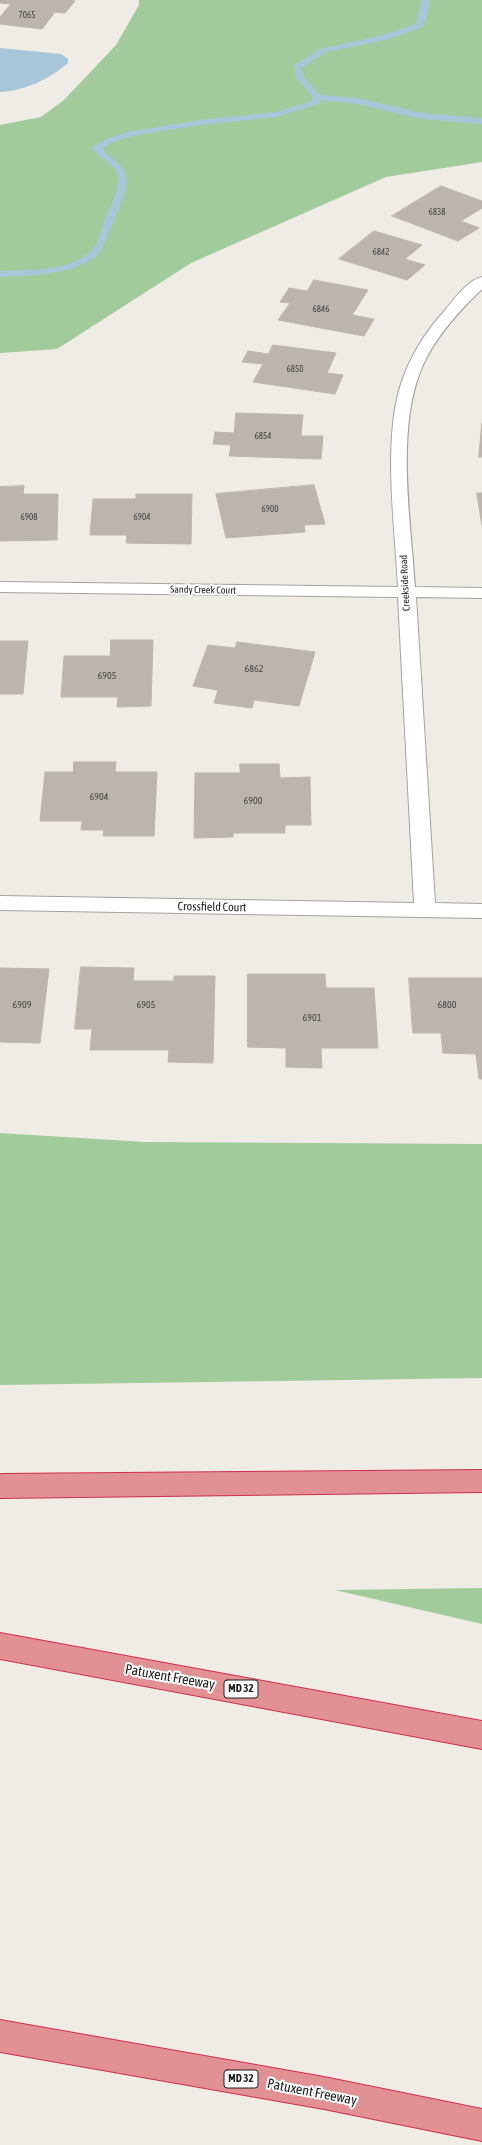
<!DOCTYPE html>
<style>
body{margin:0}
canvas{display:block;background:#eeece4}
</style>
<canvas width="482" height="2145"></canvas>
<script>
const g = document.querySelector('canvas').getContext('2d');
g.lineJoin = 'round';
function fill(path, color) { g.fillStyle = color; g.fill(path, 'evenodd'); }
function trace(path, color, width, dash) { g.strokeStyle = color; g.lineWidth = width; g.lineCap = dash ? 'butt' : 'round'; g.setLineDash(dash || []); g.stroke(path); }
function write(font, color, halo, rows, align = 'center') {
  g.font = font + ' "Asap Condensed",sans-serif'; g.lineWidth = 4; g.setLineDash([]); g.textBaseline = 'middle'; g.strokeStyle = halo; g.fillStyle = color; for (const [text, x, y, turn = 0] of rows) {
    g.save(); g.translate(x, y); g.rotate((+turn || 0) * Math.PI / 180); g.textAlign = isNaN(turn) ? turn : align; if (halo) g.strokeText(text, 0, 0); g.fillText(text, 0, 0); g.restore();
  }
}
const forest = new Path2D(`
 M 139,0 L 482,0 L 482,162 L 386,177 L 191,263 L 57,349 L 0,353 L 0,125 L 41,117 L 64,100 L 116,45 L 139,5 Z
 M 0,1133 L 145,1142 L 482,1144 L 482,1378 L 0,1385 Z
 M 482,1588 L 482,1624 L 335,1590 Z`);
const water = new Path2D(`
 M 0,48 L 61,54 L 68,59 L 68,63 C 52,78 22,92 0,92 Z`);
const stream = new Path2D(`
 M 421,0 L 429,0 L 428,11 L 423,27 L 386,40 L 326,52 L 301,68 L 304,77 L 320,95 L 357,98 L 422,113 L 482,118 L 482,124 L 422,119 L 357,104 L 321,100 L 319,104 L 276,117 L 200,125 L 137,135 L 115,141 L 102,149 L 123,168 L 127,182 L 123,199 L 102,249 L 95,258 L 72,269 L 39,275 L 0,277 L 0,271 C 30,269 75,273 95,246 C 101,237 102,224 107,214 C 112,203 123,183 116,171 C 111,163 99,157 93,150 L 93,146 L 109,138 L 128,132 L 200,120 L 276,112 L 312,101 L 313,97 L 296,78 L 294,65 L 320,49 L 380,36 L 416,24 Z`);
const building = new Path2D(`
 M 0,0 L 63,0 L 75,1 L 65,13 L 55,12 L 42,29 L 0,24 L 0,17 L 11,4 L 0,3 Z
 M 441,186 L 482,201 L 482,208 L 461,221 L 479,228 L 458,241 L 392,216 Z
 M 374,231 L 422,245 L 405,259 L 425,265 L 407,280 L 339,259 Z
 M 314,280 L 368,290 L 352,315 L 374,319 L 364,336 L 278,320 L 290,303 L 280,302 L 289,288 L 307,291 Z
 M 273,345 L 336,353 L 327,373 L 343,375 L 335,394 L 253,382 L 263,364 L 242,362 L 248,351 L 268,354 Z
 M 236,413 L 303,415 L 301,436 L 323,436 L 321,459 L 229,456 L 231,445 L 213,444 L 215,432 L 234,433 Z
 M 482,423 L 482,457 L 479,457 Z
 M 314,485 L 325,524 L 304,525 L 305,532 L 226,538 L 216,494 Z
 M 24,486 L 23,494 L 58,494 L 57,540 L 0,541 L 0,487 Z
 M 477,493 L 482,493 L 482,525 Z
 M 136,494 L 192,494 L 191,544 L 126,543 L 127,535 L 90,535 L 93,499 L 136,499 Z
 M 111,640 L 153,640 L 151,706 L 117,707 L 118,697 L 61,697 L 64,656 L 110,656 Z
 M 0,641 L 28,641 L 23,694 L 0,694 Z
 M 237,642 L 315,652 L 299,706 L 254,700 L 252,708 L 214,703 L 218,690 L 193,686 L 208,645 L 235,648 Z
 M 74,762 L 116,762 L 115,772 L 157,772 L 154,836 L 103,836 L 104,830 L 81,830 L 82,821 L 40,821 L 45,772 L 73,772 Z
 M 240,764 L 279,764 L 280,778 L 310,777 L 311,825 L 285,825 L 285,833 L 233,833 L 233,837 L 194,838 L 195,773 L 240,773 Z
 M 81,967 L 134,968 L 133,981 L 174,981 L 174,976 L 215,976 L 213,1063 L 168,1062 L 169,1050 L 90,1050 L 92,1029 L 75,1029 Z
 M 0,968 L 49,969 L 40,1043 L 0,1042 Z
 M 248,974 L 325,974 L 326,988 L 374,988 L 378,1048 L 321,1048 L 322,1068 L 286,1067 L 286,1048 L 248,1047 Z
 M 409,978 L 482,978 L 482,1079 L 479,1079 L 476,1054 L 443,1053 L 441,1033 L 413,1033 Z`);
const street = new Path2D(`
 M 482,277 L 482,289 C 459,311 436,336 423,365 C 395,427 411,520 415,587 L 482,588 L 482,598 L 416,597 L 435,903 L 482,904 L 482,918 L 0,910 L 0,896 L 414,903 L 398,597 L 0,592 L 0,582 L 398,587 C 395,527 383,443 400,387 C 409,357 426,331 446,309 C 455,298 468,280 482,277 Z`);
const highway = new Path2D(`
 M 482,1470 L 482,1492 L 0,1498 L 0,1474 Z
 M 0,1633 L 482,1721 L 482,1749 L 0,1659 Z
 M 0,2020 L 324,2077 L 482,2109 L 482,2141 L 324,2109 L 0,2052 Z`);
const farNumbernames = [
 ["7065",27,15],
 ["6838",437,212],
 ["6842",381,252],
 ["6846",321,309],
 ["6850",295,369],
 ["6854",263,436],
 ["6900",270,509],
 ["6908",29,517],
 ["6904",142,517]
];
const farStreetnames = [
 ["Creekside Road",405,583,-93],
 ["Sandy Creek Court",203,590,1]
];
const numberNames = [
 ["6862",254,669],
 ["6905",107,676],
 ["6904",99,797],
 ["6900",253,801],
 ["6909",22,1005],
 ["6905",146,1005],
 ["6800",447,1005],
 ["6901",312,1018]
];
const shields = [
 [241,1689,34],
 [241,2079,34]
];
const shieldNames = [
 ["MD 32",241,1689],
 ["MD 32",241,2079]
];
const streetNames = [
 ["Crossfield Court",212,907,1]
];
const nearStreetnames = [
 ["Patuxent Freeway",170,1677,10],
 ["Patuxent Freeway",312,2092,11]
];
fill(forest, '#a2cb9b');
fill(water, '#a7c6d9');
fill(stream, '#a7c6d9');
fill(building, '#bbb5ae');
trace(building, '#bfb5a8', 1);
trace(street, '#a2a2a2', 2);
trace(highway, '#cf2e4d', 2);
fill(street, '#fff');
fill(highway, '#e19093');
write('9px', '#454442', null, farNumbernames);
write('10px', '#1e1e1e', '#fff', farStreetnames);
write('10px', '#454442', null, numberNames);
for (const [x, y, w] of shields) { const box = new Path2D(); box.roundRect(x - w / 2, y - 9, w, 18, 3); g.fillStyle = '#fff'; g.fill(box); trace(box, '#1e1e1e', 1); }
write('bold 11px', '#1e1e1e', null, shieldNames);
write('12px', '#1e1e1e', '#fff', streetNames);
write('14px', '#1e1e1e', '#fff', nearStreetnames);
</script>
